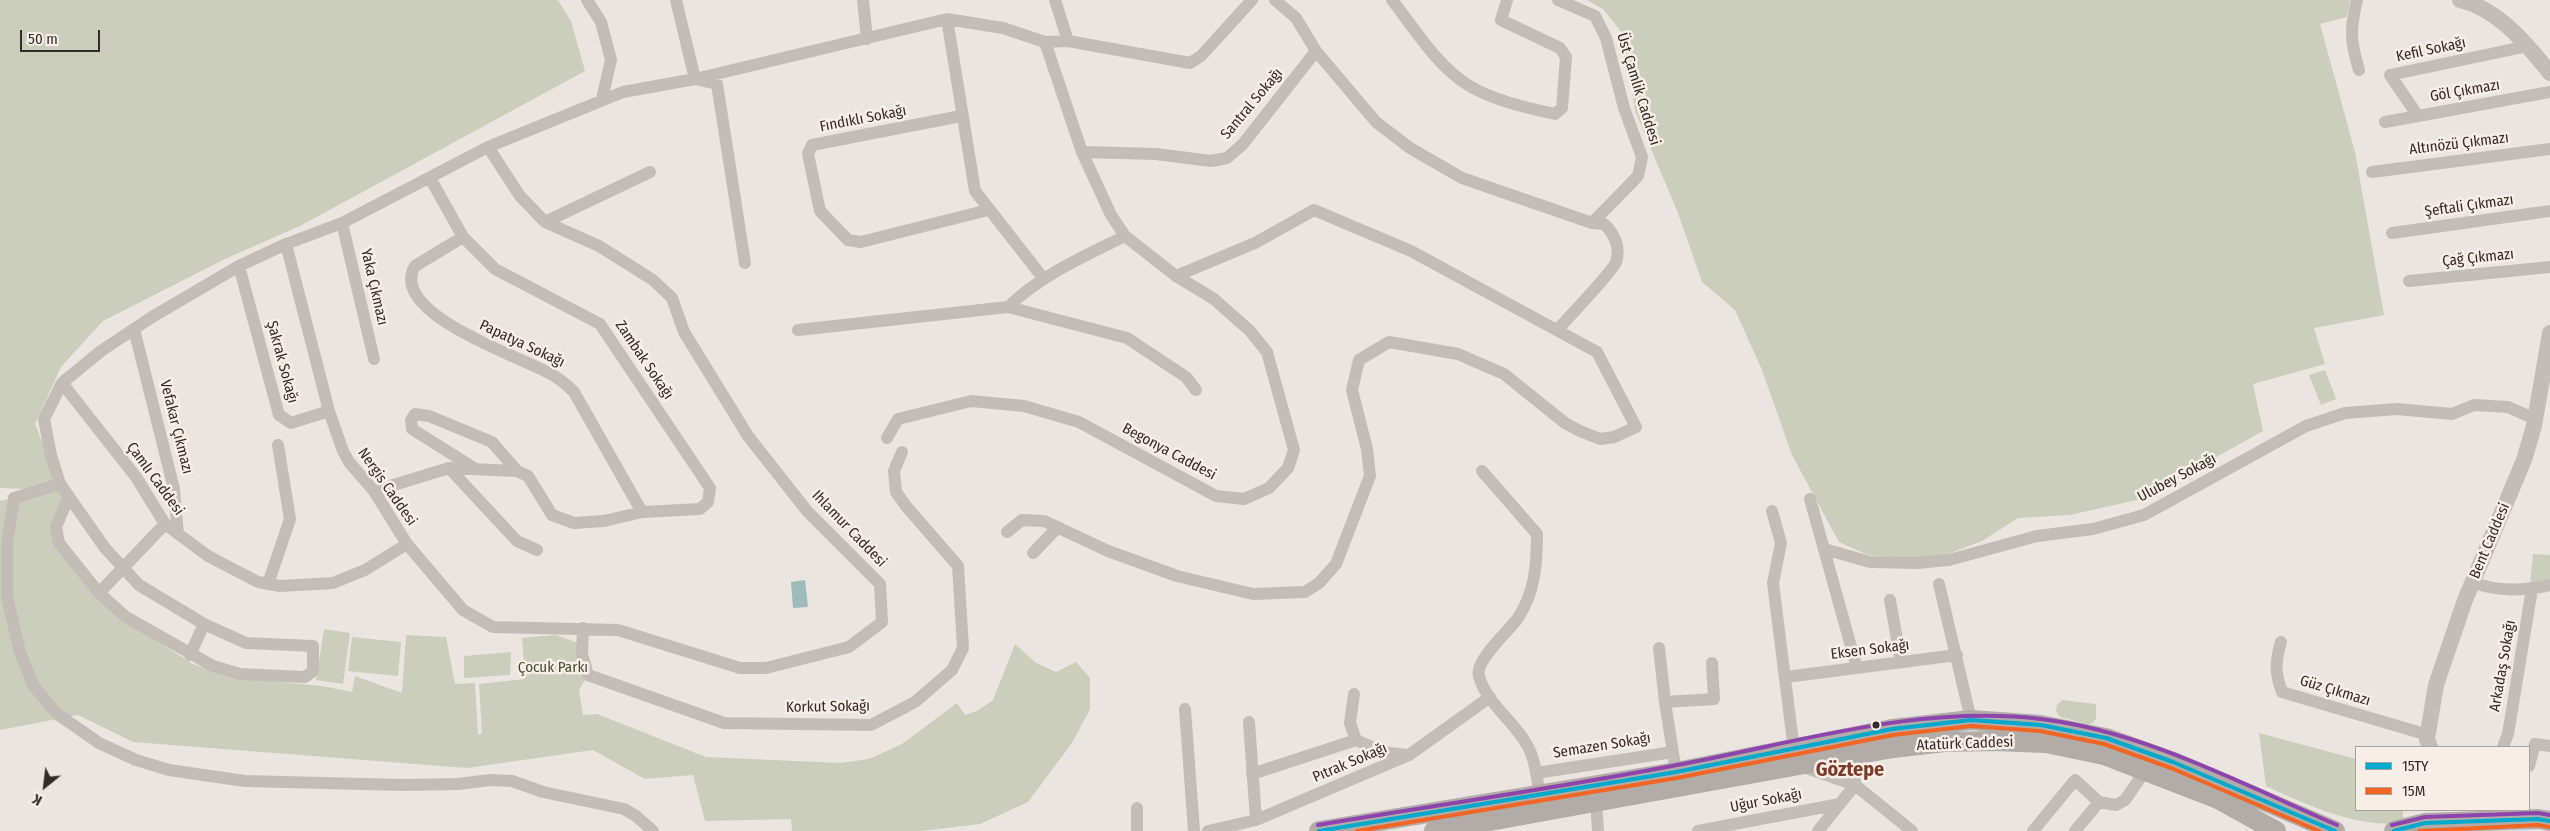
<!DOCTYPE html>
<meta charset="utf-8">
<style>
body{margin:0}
#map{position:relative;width:2550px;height:831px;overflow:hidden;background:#eae5e0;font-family:"Fira Sans Condensed",sans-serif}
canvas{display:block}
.legend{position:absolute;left:2355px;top:746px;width:175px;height:65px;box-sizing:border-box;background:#f7efe7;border:1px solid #a9a19b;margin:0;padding:6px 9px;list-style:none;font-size:15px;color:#332b28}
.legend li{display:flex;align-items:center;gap:10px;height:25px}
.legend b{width:25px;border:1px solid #a9a19b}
.north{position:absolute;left:20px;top:761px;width:50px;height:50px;-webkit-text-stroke:4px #f7efe7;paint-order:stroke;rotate:209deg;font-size:14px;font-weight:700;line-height:20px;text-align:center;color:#332b28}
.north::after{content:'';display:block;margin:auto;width:18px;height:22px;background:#332b28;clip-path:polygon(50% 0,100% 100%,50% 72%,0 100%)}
.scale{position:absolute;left:20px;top:30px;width:80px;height:22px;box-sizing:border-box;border:2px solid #332b28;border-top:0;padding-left:6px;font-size:15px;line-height:18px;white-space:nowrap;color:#332b28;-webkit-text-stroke:4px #f7efe7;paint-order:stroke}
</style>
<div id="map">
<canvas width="2550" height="831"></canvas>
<ul class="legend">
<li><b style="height:6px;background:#00a9ce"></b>15TY</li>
<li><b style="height:6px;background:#f26522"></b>15M</li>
</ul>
<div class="north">K</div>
<div class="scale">50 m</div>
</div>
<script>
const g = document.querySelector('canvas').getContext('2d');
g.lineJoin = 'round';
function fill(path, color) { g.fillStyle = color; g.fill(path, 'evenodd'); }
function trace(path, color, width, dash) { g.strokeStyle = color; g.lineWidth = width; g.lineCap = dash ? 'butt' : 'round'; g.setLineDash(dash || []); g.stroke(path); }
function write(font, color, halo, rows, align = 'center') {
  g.font = font + ' "Fira Sans Condensed",sans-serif'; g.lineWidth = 5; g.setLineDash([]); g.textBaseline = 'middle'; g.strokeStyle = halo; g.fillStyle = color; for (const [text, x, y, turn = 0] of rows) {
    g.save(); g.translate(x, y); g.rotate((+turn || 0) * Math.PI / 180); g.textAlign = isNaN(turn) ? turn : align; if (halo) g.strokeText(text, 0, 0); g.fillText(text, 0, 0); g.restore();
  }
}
const green = new Path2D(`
 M 0,0 L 558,0 L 571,21 L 585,71 L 300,226 L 227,258 L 103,321 L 61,367 L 35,424 L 61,489 L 68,496 L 53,527 L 129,623 L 193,664 L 230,677 L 322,686 L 352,692 L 355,676 L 402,693 L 406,635 L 446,637 L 455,684 L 475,683 L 478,735 L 482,733 L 479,684 L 525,679 L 522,638 L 556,635 L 578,643 L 586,678 L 579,690 L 583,715 L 597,714 L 706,757 L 840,763 L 869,759 L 902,744 L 957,703 L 965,715 L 977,711 L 993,700 L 1015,644 L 1036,663 L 1056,672 L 1076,662 L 1090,678 L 1090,709 L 1072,743 L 1028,802 L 980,824 L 921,831 L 792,831 L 791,819 L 705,821 L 693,775 L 645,779 L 593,750 L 467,768 L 133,742 L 78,715 L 0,730 L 0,501 L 57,490 L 0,488 Z
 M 1587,0 L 2350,0 L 2347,17 L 2320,24 L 2355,152 L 2384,315 L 2314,328 L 2325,364 L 2253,384 L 2263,431 L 2141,499 L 2070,515 L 2018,518 L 1982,541 L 1940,557 L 1908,559 L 1868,555 L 1839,542 L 1792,455 L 1762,370 L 1735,310 L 1702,282 L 1678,213 L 1635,111 L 1623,34 L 1603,9 Z
 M 2325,370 L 2336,399 L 2321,405 L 2309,375 Z
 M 2533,554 L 2550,555 L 2550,582 L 2530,585 Z
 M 324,629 L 350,633 L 343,684 L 316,680 Z
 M 352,637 L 401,642 L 398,676 L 348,671 Z
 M 511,652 L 510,675 L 464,678 L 464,656 Z
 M 2062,700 L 2096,704 L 2096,718 L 2093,723 L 2088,724 L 2060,717 L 2056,711 L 2057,705 Z
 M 2259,733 L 2356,759 L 2356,810 L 2403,810 L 2403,822 C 2361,830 2304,804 2266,786 Z`);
const water = new Path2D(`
 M 805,580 L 808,607 L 793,608 L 791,582 Z`);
const minor = new Path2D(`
 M 587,0 L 601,22 L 611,60 L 602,99
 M 676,0 L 695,79 L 717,84 L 745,263
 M 863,0 L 867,39
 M 1055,0 L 1068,41
 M 1275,0 L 1296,18 L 1316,51 L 1376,122 L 1410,148 L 1462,178 L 1592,223 L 1604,224 C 1614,233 1621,248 1616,262 C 1613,271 1568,318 1558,329
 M 1392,0 C 1415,29 1436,65 1468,85 C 1492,100 1527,108 1555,114 L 1562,108 L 1566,57 L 1560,48 L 1501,20 L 1507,0
 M 1558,0 L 1595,16 L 1606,38 L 1624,108 L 1642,157 L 1638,176 L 1592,223
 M 2357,0 C 2350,30 2350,40 2359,70
 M 947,19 L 975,191 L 1043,278
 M 961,116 L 812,145 L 808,154 L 820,211 L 848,240 L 861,242 L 988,210
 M 2418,116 L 2390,75 L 2528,46
 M 2385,122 L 2550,92
 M 1082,152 L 1156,154 L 1211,161 L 1227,158 L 1243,144 L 1316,51
 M 2372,172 L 2550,149
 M 545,222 L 650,172
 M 342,223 L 374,359
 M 2392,233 L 2550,211
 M 463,237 L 415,266 C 387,313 520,357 547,372 C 558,377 566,384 574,392 L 642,512
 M 286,244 L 329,411 L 343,451 L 349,462 L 374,491 L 407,544 L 463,610 L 493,627 L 618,630 L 740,668 L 766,668 L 849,647 L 882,622 L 880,584 L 807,511 L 748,436 L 684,332 L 672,298 L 653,280 L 599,246 L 545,222 L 520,196 L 488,147
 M 239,266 L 279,415 L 291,423 L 329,411
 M 2409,281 L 2550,267
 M 1008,307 L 1127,338 L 1186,377 L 1196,390
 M 134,329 L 174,489 L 178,534
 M 798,330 L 1008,307 C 1041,275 1083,257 1125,236
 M 62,383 L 136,477 L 165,524 L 208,556 L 258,582 L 280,586 L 333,583 L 365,570 L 407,544
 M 887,438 L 898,419 L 971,401 L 1024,406 L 1079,422 L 1216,496 L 1244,499 L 1269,488 L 1288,468 L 1294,450 L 1267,352 L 1250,331 L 1214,299 L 1176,276 L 1125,236 L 1111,215 L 1082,152 L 1045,42
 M 449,468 L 517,541 L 537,550
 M 474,468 L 412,429 L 411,420 L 415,414 L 429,416 L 492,442 L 517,471
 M 1482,471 L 1537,534 C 1537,564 1535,592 1518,618 C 1509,631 1474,661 1479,676 C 1486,703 1514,721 1527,745 C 1536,760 1537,782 1541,800
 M 60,484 L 14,498 L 7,544 L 7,597 L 20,652 L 33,685 L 56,713 L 99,743 L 136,760 L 169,770 L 245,781 L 403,785 L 458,784 L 490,780 L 512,781 L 543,792 L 624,809 L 636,816 L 653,831
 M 374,491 L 449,468 L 517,471 L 528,476 L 552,515 L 574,523 L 604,521 L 642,512 L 700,509 L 708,502 L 710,488 L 600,324 L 495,269 L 463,237 L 430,178
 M 69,496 L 56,527 L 59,543 L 99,593 L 126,617 L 213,666 L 240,674 L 305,677 L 313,671 L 313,646 L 246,643 L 204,624 L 139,585 L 105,548 L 60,484 L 51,455 L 44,419 L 62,383 L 101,351 L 152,317 L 239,266 L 286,244 L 342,223 L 488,147 L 623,92 L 695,79 L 947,19 L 1003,28 L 1045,42 L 1068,41 L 1190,63 L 1201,56 L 1252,0
 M 1810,499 L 1857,668
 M 1772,511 L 1781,543 L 1773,583 L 1794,750 L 1801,766 L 1855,785 L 1912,831
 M 1007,532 L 1022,520 L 1044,521 L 1108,551 L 1177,576 L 1253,594 L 1305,592 L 1319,583 L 1336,564 L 1370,476 L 1367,449 L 1352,390 L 1359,360 L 1389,342 L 1458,354 L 1504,374 L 1565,423 L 1580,431 L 1600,439 L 1614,437 L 1636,427 L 1597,352 L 1411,251 L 1314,210 L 1255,243 L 1176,276
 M 1824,549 L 1870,562 L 1917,563 L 1949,560 L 2037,536 L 2093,529 L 2144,515 L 2306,426 L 2345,413 L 2397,409 L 2452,414 L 2474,405 L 2508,407 L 2535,419
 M 1033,553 L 1058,527
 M 2472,582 C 2498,592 2523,591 2550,585
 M 268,584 L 290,519 L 278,445
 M 1939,584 L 1971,720
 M 99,593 L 165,524
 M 1890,600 L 1901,662
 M 583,628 L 582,654 L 588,675 L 724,723 L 871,725 L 915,702 L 952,670 L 963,648 L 958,566 L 906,506 L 896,492 L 894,471 L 902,452
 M 2281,642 C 2275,661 2275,674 2282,692 L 2428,735
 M 1659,648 L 1665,702
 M 190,655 L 204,624
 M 1786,677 L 1957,655
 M 1354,694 L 1350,723 L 1356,740 L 1382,752 L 1407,755
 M 1185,709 L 1194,831
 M 1249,722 L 1256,820
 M 2503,747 L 2508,734 L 2532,589
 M 1854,756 L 1855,785
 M 2529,766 L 2535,744 L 2550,746
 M 1676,772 L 1665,702 L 1714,699 L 1712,663
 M 1536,773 L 1673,752
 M 1252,774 L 1356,740
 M 1596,802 L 1598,831
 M 2099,802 L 2116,805 L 2125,800 L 2145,771
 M 1137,831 L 1137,808
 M 1208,831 L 1256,820 L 1409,755 L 1490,697
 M 1698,831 L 1840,804
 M 1818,831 L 1855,785
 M 2033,831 L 2075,780 L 2099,802 L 2075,831`);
const tertiary = new Path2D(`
 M 2460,0 C 2498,9 2527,44 2550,73
 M 2430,747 L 2427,739 L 2436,685 L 2465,600 L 2524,460 L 2534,426 L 2550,333`);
const primary = new Path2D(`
 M 1319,831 L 1676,772 L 1892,729 L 1971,720 L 2041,725 L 2106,738 L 2173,762 L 2335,831
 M 1434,831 L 1893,748 L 1945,742 L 1994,741 L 2046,743 L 2104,755 L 2218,799 L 2276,831
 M 2394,831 L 2425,823 L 2538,819 L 2550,821`);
const bus1 = new Path2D(`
 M 1319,831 L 1676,772 L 1892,729 L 1971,720 L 2041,725 L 2106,738 L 2173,762 L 2335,831
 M 2394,831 L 2425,823 L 2538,819 L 2550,821`);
const bus2 = new Path2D(`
 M 1357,831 L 1677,778 L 1893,735 L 1971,726 L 2040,731 L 2104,744 L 2171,768 L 2319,831
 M 2419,831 L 2538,825 L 2549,827`);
const bus3 = new Path2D(`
 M 1318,825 C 1437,805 1558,788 1677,765 C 1796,743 1919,704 2041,719 C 2143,731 2244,785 2337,825
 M 2392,825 L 2425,817 L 2538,813 L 2550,815`);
const markers = [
 [1876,725,4.5,"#332b28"]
];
const streetNames = [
 ["Kefil Sokağı",2431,50,-12],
 ["Üst Çamlik Caddesi",1638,89,73],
 ["Göl Çıkmazı",2465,91,-10],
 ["Santral Sokağı",1252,104,-50],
 ["Fındıklı Sokağı",863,119,-11],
 ["Altınözü Çıkmazı",2459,144,-7],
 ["Şeftali Çıkmazı",2469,206,-8],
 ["Çağ Çıkmazı",2478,258,-6],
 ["Yaka Çıkmazı",374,287,77],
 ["Papatya Sokağı",522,344,25],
 ["Zambak Sokağı",644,360,56],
 ["Şakrak Sokağı",282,362,75],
 ["Vefakar Çıkmazı",176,427,76],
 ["Begonya Caddesi",1169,452,28],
 ["Ulubey Sokağı",2177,478,-28],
 ["Çamlı Caddesi",155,479,54],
 ["Nergis Caddesi",387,487,55],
 ["Ihlamur Caddesi",849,529,46],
 ["Bent Caddesi",2490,541,-67],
 ["Eksen Sokağı",1870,650,-7],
 ["Arkadaş Sokağı",2503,666,-80],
 ["Güz Çıkmazı",2335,691,17],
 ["Korkut Sokağı",828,707,-1],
 ["Atatürk Caddesi",1965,744,-2],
 ["Semazen Sokağı",1602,746,-9],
 ["Pıtrak Sokağı",1350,763,-23],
 ["Uğur Sokağı",1766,801,-11]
];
const parkNames = [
 ["Çocuk Parkı",553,668]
];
const districtNames = [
 ["Göztepe",1850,770]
];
fill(green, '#cbcebb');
fill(water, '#9ebaba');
trace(minor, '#c3bdb8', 12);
trace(tertiary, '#c3bdb8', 16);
trace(primary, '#b2aca8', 20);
trace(bus1, '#00a9ce', 4);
trace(bus2, '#f26522', 4);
trace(bus3, '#8e44ad', 4);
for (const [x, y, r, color] of markers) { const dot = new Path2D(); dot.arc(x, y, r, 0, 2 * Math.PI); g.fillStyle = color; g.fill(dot); trace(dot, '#f7efe7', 2); }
write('15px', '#332b28', '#f7efe7', streetNames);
write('15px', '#444f2e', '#f7efe7', parkNames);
write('bold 20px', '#7a3a29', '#f7efe7', districtNames);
</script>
